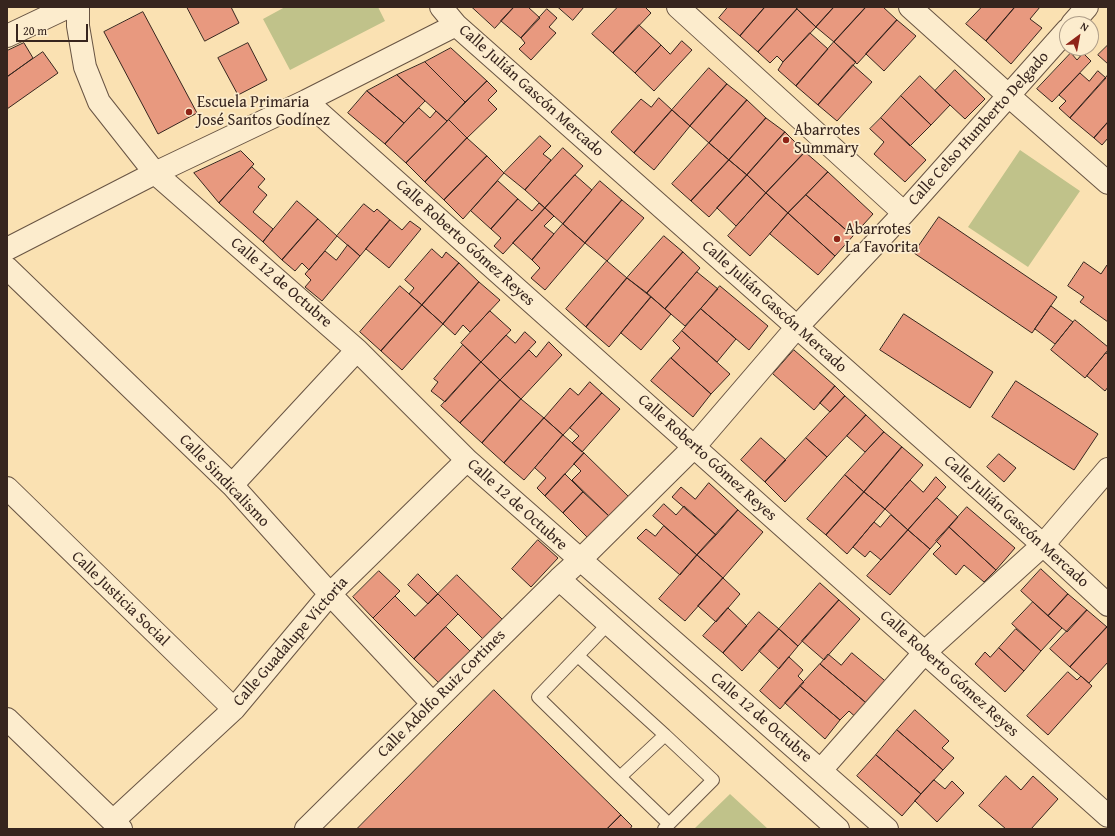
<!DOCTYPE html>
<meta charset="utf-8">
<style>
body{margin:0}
#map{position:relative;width:1115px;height:836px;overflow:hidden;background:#fae1b2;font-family:"Gentium Book Plus",serif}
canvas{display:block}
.frame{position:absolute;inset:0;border:8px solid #37251e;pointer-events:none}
.north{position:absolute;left:1059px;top:16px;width:40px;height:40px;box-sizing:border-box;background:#fceccd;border:1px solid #ad9c87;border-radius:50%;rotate:32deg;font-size:11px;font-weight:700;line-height:16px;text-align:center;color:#37251e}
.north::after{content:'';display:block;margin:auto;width:14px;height:18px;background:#8f2418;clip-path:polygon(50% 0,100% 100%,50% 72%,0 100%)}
.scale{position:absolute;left:16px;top:24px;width:72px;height:18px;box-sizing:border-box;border:2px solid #37251e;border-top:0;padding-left:5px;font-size:12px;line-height:14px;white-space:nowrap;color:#37251e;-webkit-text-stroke:3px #fceccd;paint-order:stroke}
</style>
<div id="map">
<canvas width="1115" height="836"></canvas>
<div class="frame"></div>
<div class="north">N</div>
<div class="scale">20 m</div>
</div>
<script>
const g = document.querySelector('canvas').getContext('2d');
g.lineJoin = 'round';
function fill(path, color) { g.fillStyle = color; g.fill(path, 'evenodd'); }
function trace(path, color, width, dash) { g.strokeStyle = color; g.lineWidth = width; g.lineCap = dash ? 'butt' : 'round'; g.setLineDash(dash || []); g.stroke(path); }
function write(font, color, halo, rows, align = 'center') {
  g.font = font + ' "Gentium Book Plus",serif'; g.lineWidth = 3.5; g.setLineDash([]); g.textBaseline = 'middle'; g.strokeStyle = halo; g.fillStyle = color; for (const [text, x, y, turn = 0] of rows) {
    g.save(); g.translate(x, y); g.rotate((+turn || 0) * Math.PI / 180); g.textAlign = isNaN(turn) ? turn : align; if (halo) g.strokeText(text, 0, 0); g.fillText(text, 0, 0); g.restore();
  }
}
const green = new Path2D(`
 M 285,7 L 378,7 L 385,21 L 290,70 L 263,19 Z
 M 1020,150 L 1080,191 L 1028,267 L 968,227 Z
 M 730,794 L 768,829 L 694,829 Z`);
const building = new Path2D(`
 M 187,7 L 231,7 L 239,23 L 205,41 Z
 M 472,7 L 514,7 L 495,28 Z
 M 514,7 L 528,7 L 540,18 L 521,38 L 501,21 Z
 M 558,7 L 584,7 L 573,20 Z
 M 618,7 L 645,7 L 651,13 L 613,53 L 592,34 Z
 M 728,7 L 765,7 L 740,36 L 719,18 Z
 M 765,7 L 795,7 L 797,9 L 758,52 L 740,36 Z
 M 799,7 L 834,7 L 816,27 L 797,9 Z
 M 834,7 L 866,7 L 834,42 L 816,27 Z
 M 866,7 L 883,7 L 897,20 L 857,64 L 834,42 Z
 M 982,7 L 1015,7 L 986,41 L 966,24 Z
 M 1015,7 L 1040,7 L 1030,19 L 1042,28 L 1011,64 L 986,41 Z
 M 547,9 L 557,18 L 549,27 L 556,33 L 531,60 L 519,49 L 525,43 L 521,38 Z
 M 797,9 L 816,27 L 783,62 L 777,56 L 770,63 L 758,52 Z
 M 143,12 L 197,113 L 158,134 L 104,32 Z
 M 897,20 L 916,36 L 884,71 L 866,54 Z
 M 639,25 L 661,45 L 635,73 L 613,53 Z
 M 810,33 L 828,49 L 796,86 L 778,70 L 783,62 Z
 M 682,41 L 692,50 L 654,91 L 635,73 L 661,45 L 670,54 Z
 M 834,42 L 856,62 L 818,105 L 796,86 Z
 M 24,43 L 33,58 L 7,77 L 7,51 Z
 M 248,43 L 267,80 L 238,95 L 218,58 Z
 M 1108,45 L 1108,64 L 1098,55 Z
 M 451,48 L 487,81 L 465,102 L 425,62 Z
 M 43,52 L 58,73 L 7,109 L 7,77 Z
 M 1071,53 L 1077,60 L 1083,53 L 1091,61 L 1052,102 L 1037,89 Z
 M 425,62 L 465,102 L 447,121 L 397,75 Z
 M 853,65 L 872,82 L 837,121 L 818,105 Z
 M 709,68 L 727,84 L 690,126 L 672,110 Z
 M 955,70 L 985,99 L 965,119 L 935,91 Z
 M 1098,71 L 1106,78 L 1070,118 L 1059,108 L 1066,101 L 1059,95 L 1080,73 L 1089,81 Z
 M 397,75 L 425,101 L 404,123 L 367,91 Z
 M 1108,75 L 1108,122 L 1094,138 L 1070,118 Z
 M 920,76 L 950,105 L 931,125 L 901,96 Z
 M 487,81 L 497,91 L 488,100 L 497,109 L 467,138 L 449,120 Z
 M 727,84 L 747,100 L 709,143 L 690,126 Z
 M 367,91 L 404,123 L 385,144 L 348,113 Z
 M 901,96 L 931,125 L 910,146 L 881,118 Z
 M 659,98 L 672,110 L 634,153 L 611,132 L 641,99 L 651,107 Z
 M 747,100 L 766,118 L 729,160 L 709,143 Z
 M 419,108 L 430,118 L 436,111 L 447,121 L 406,163 L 385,144 Z
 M 672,110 L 690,126 L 654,170 L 634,153 Z
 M 766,118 L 785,132 L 747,175 L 729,160 Z
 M 881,118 L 926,160 L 905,182 L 874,154 L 884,142 L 870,129 Z
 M 449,120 L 467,138 L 425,182 L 406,163 Z
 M 1108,122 L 1108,138 L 1102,145 L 1094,138 Z
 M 785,132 L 805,152 L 766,193 L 747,175 Z
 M 540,136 L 551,146 L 543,154 L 551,160 L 525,190 L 504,173 Z
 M 467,138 L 487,156 L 444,200 L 425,182 Z
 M 709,143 L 729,160 L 691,201 L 672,184 Z
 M 563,148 L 583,166 L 545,208 L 525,190 Z
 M 241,151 L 254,164 L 219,203 L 194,173 Z
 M 805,152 L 828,172 L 788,213 L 766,193 Z
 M 487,156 L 504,173 L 463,219 L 444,200 Z
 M 729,160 L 747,175 L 709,217 L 691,201 Z
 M 252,167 L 265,179 L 258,187 L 267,195 L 253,212 L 273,229 L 263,242 L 219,203 Z
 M 828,172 L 873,214 L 853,236 L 806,195 Z
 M 575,175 L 592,190 L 563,224 L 545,208 Z
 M 747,175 L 766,193 L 736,226 L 717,208 Z
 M 498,181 L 518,199 L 491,229 L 471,211 Z
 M 600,181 L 622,200 L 585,243 L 563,224 Z
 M 766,193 L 788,213 L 750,256 L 728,236 Z
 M 806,195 L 853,236 L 835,256 L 788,213 Z
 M 518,199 L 532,211 L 539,203 L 545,208 L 503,254 L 494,246 L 501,238 L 491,229 Z
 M 622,200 L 644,218 L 607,261 L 585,243 Z
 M 297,201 L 318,219 L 282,260 L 263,242 Z
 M 364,204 L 374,212 L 377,209 L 390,220 L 360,256 L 337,236 Z
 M 545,208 L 554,216 L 544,226 L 554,234 L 532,260 L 513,243 Z
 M 788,213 L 835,256 L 818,275 L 770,234 Z
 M 939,217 L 1057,297 L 1032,333 L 914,253 Z
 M 318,219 L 337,236 L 309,270 L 302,263 L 295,271 L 282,260 Z
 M 390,220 L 402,230 L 410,221 L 421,229 L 389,268 L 366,249 Z
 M 563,224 L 585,243 L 545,290 L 531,278 L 540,268 L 532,260 Z
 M 664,236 L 683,252 L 647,293 L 627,278 Z
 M 348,245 L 360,256 L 322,301 L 305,287 L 311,280 L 305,274 L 325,251 L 336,260 Z
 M 432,249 L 442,258 L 446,252 L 459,263 L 422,305 L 409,294 L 414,288 L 405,280 Z
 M 683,252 L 700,268 L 665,309 L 647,293 Z
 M 607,261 L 627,278 L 586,327 L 566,309 Z
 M 1084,262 L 1101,274 L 1107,265 L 1108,266 L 1108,322 L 1080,302 L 1084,297 L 1068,286 Z
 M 459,263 L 479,282 L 443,324 L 422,305 Z
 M 697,272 L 718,289 L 685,326 L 665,309 Z
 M 627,278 L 651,297 L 609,347 L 586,327 Z
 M 479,282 L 500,300 L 470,332 L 463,325 L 455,335 L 443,324 Z
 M 400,286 L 422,305 L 381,351 L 360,332 Z
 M 720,286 L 768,326 L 749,350 L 701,309 Z
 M 651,297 L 671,314 L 641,350 L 621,333 Z
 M 422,305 L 443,324 L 402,370 L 381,351 Z
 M 1051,306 L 1073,322 L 1055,344 L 1035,329 Z
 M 701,309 L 736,339 L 717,362 L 682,331 Z
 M 490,311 L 511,330 L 481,362 L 461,343 Z
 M 904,314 L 993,372 L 970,408 L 880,350 Z
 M 1075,320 L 1108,347 L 1108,350 L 1085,378 L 1051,350 Z
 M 682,331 L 730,374 L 711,394 L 671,358 L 680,348 L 673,341 Z
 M 525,332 L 536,342 L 500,380 L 481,362 L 506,335 L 515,343 Z
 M 549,342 L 562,355 L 521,399 L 500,380 L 529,350 L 536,357 Z
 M 463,345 L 481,362 L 445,402 L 431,391 L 438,382 L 434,379 Z
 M 794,350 L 835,386 L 814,410 L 773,374 Z
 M 1106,353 L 1108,354 L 1108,387 L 1105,391 L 1087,376 Z
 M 671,358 L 711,394 L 693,417 L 651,381 Z
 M 481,362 L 500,380 L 460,423 L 441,406 Z
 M 500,380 L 521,399 L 482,443 L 460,423 Z
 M 1016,381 L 1098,434 L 1074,470 L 992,417 Z
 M 590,382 L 602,393 L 563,435 L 544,418 L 570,388 L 578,395 Z
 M 835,386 L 845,396 L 830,412 L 820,403 Z
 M 602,393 L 620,409 L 582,452 L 572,443 L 579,436 L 570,428 Z
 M 845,396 L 866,415 L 827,457 L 806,438 Z
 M 521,399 L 544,418 L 504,463 L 482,443 Z
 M 866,415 L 884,432 L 865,452 L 847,436 Z
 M 544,418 L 563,435 L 524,480 L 504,463 Z
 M 884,432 L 902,447 L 864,492 L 845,475 Z
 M 563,435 L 584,453 L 545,496 L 537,488 L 546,478 L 535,468 Z
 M 761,438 L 786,460 L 765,482 L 741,460 Z
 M 806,438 L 827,457 L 785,502 L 765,482 Z
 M 902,447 L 923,465 L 885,509 L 864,492 Z
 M 584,453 L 629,497 L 610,517 L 572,480 L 581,471 L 574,464 Z
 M 999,454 L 1016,468 L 1004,482 L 987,467 Z
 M 565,474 L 583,492 L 563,513 L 545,496 Z
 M 845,475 L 864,492 L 826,535 L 807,519 Z
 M 936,477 L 946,487 L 908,530 L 885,509 L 910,480 L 923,492 Z
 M 709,483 L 738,510 L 716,535 L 672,497 L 681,487 L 695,499 Z
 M 583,492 L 610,517 L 589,539 L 563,513 Z
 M 864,492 L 885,509 L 847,554 L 826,535 Z
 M 937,498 L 958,517 L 930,549 L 908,530 Z
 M 664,504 L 676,515 L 684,506 L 716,535 L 697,555 L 653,516 Z
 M 967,507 L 1015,548 L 996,570 L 949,527 Z
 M 738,510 L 763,532 L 723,578 L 697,555 Z
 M 891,515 L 908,530 L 881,560 L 870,551 L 865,557 L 853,547 L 874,522 L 880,527 Z
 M 664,526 L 697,555 L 680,575 L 637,538 L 646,529 L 655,536 Z
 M 949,527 L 996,570 L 984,582 L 964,565 L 956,575 L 933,554 L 941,546 L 936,541 Z
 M 908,530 L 930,549 L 890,595 L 867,576 Z
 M 538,540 L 558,558 L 531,587 L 512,569 Z
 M 697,555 L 723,578 L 685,621 L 659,599 Z
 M 1041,569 L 1068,594 L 1048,616 L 1021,591 Z
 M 379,571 L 400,591 L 373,618 L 353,597 Z
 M 418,574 L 438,594 L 428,604 L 408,585 Z
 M 457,575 L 503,620 L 483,639 L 438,594 Z
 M 723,578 L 740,594 L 716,622 L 698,606 Z
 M 820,583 L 839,600 L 798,646 L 779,629 Z
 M 438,594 L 458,614 L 414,659 L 373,618 L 395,596 L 415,616 Z
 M 1068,594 L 1087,610 L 1067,632 L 1048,616 Z
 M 839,600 L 860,619 L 824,660 L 802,641 Z
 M 1033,602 L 1062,628 L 1041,651 L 1012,624 Z
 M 728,608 L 747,626 L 723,653 L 703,636 Z
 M 1087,610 L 1107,627 L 1070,667 L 1050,649 Z
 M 759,612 L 779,629 L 742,671 L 723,653 Z
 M 446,627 L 471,652 L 440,684 L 414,659 Z
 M 1107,627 L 1108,628 L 1108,662 L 1089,683 L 1070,667 Z
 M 779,629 L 798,646 L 779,669 L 759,651 Z
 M 1016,629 L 1041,651 L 1024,671 L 999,648 Z
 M 999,648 L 1024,671 L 1005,692 L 975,664 L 985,652 L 990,657 Z
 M 852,653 L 890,685 L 871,707 L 820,664 L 828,654 L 841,665 Z
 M 789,657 L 803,670 L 798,676 L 804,682 L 780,709 L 760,691 Z
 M 820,664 L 871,707 L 860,721 L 849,711 L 840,720 L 800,686 Z
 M 1068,672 L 1077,680 L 1081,676 L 1092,686 L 1048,735 L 1027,716 Z
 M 800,686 L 840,720 L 825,739 L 785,703 Z
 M 494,690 L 621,815 L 607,829 L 357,829 Z
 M 915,710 L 949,741 L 942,748 L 954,758 L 943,770 L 897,730 Z
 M 897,730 L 943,770 L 921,794 L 876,755 Z
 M 876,755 L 921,794 L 902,816 L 857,776 Z
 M 1006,776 L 1021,790 L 1033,776 L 1058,799 L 1031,829 L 1006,829 L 979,806 Z
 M 934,780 L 945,789 L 952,781 L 964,793 L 937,822 L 915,801 Z
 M 621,815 L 632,826 L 630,829 L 607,829 Z`);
const service = new Path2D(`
 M 578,656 L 665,735 L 620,777 L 538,697 L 608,624
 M 620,777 L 669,824
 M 664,829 L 713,780 L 665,735`);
const minor = new Path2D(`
 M 78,7 L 78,26 L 85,67 L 99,102 L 155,173 L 357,350 L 467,460 L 887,829
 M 441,7 L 456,25 L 1043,545 L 1108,605
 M 678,7 L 904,213
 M 910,7 L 1009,96 L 1108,183
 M 1072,24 L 1087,7
 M 7,36 L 68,7
 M 306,101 L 1108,816
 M 7,249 L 155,173 L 306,101 L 456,25
 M 7,268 L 232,485 L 330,594 L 432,703
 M 232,485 L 357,350
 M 7,488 L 234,709
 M 559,579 L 838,829
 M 7,719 L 121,829
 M 821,770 L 925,652 L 1043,545 L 1108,469
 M 113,821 L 234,709 L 330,594 L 467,460
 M 306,829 L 559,579 L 580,560 L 694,447 L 797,327 L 904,213 L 1067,30`);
const markers = [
 [189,112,4,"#8f2418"],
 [786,140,4,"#8f2418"],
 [837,239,4,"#8f2418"]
];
const streetNames = [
 ["Calle Julián Gascón Mercado",531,91,42],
 ["Calle Celso Humberto Delgado",979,129,-48],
 ["Calle Roberto Gómez Reyes",465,243,42],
 ["Calle 12 de Octubre",281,283,41],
 ["Calle Julián Gascón Mercado",774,307,42],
 ["Calle Roberto Gómez Reyes",707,458,42],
 ["Calle Sindicalismo",224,481,46],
 ["Calle 12 de Octubre",517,505,42],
 ["Calle Julián Gascón Mercado",1016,522,42],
 ["Calle Justicia Social",120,599,44],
 ["Calle Guadalupe Victoria",291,642,-49],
 ["Calle Roberto Gómez Reyes",949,674,42],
 ["Calle Adolfo Ruiz Cortines",442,694,-45],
 ["Calle 12 de Octubre",761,718,41]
];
const poiNames = [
 ["Escuela Primaria",197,103],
 ["José Santos Godínez",197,121],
 ["Abarrotes",794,131],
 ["Summary",794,149],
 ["Abarrotes",845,230],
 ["La Favorita",845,248]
];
fill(green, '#c0c28a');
fill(building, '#e8997f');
trace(building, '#37251e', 1);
trace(service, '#685443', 14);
trace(minor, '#685443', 24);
trace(service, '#fceccd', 12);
trace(minor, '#fceccd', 22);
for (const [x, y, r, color] of markers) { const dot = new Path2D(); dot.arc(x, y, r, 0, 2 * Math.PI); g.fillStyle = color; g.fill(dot); trace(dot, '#fceccd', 1.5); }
write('16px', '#37251e', '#fceccd', streetNames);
write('16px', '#37251e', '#fceccd', poiNames, 'left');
</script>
